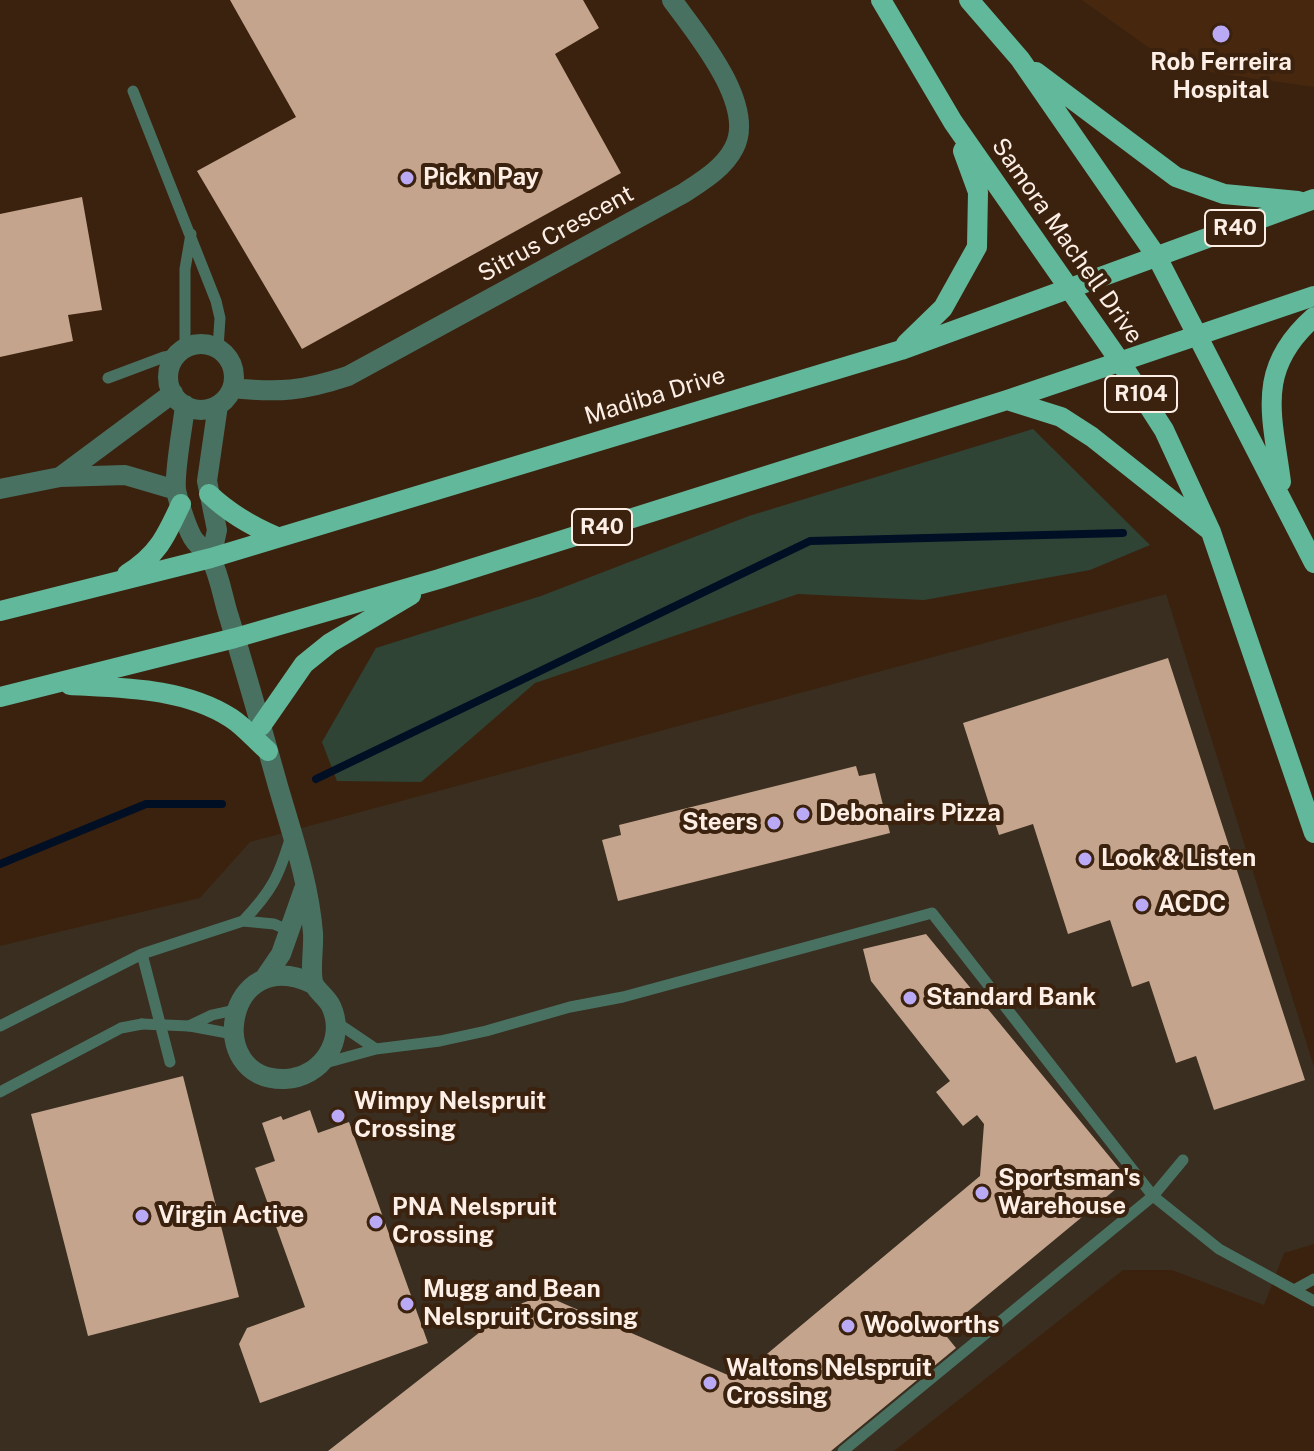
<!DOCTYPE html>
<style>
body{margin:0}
canvas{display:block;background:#3b220e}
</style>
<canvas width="1314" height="1451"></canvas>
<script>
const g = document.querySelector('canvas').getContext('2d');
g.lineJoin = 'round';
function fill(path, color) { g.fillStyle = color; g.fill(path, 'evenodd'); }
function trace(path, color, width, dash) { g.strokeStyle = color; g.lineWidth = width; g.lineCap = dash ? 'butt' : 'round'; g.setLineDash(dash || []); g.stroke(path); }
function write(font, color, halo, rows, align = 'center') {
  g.font = font + ' "Public Sans",sans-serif'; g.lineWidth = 8; g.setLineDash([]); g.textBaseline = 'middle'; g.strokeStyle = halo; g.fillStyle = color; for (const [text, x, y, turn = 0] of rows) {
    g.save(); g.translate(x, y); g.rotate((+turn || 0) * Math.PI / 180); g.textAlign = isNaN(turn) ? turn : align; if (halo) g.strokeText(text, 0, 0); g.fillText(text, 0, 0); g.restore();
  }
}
const commercial = new Path2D(`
 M 1166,594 L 1314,1067 L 1314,1244 L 1284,1253 L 1264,1305 L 1172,1270 L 1123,1270 L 894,1451 L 0,1451 L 0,946 L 200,898 L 250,842 Z`);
const built = new Path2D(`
 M 1082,0 L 1314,0 L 1314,87 L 1176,67 Z`);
const green = new Path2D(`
 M 1033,429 L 1150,545 L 1090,570 L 924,600 L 798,594 L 535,683 L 421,782 L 337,781 L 322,742 L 376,648 L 541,596 L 749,516 Z`);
const stream = new Path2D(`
 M 316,779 L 810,541 L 1123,533
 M 0,864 L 146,804 L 222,804`);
const building = new Path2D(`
 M 230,0 L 583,0 L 599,28 L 555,54 L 621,173 L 302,349 L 197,171 L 296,117 Z
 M 82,197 L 102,310 L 68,315 L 73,341 L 0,357 L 0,214 Z
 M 1168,658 L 1305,1080 L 1214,1110 L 1196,1056 L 1176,1063 L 1149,981 L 1132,987 L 1110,920 L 1068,934 L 1033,824 L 999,835 L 963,723 Z
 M 856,766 L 859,776 L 875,773 L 890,833 L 618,901 L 602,840 L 621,835 L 619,825 Z
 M 926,934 L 1128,1179 L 943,1332 L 956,1348 L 831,1451 L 328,1451 L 512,1307 L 544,1295 L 737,1379 L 980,1176 L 984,1124 L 977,1115 L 963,1126 L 936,1092 L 950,1081 L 871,981 L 863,949 Z
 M 183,1076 L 239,1297 L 88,1336 L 31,1114 Z
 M 310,1110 L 318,1133 L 349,1122 L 428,1343 L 260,1403 L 239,1344 L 247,1328 L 305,1307 L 255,1168 L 275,1161 L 262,1123 L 281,1116 L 283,1120 Z`);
const lane = new Path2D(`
 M 133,91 L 216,301 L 220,318 L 218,348
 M 185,348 L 185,269 L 191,234
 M 108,378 L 164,357 L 176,355
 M 243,921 C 272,891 279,876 291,836
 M 142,954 L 170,1062
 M 336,1022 L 376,1049
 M 0,1026 L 142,954 L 243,921 L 274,924 L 290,931
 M 189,1026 L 212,1015 L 235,1010
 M 190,1026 L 233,1034
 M 325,1063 L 376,1049 L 440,1041 L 486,1031 L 570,1007 L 623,997 L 932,913 L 1153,1196 L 1219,1249 L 1314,1301
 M 0,1092 L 121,1028 L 142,1024
 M 1294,1290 L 1314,1279
 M 843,1451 L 1153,1196 L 1183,1160`);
const street = new Path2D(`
 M168 377a33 33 0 1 1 66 0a33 33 0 1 1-66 0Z
 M 232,388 C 279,393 303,391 348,376 L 684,193 C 702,181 724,168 734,148 C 757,105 696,33 672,0
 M 185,405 C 183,427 174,470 176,490 C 178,500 188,533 195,541 C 200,547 207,552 211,559 C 220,576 223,599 229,617 C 246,673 262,729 278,786 C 292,834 309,883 313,933 C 314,949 310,967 313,982 C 315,990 327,997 331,1006 C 347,1040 321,1078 285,1079 C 202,1081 226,941 313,984
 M 60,477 L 125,475 L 176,490
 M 0,489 L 60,477 L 173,393
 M 211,558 L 217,530 L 207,481 L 218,405
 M 264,979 L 281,954 L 304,889`);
const primary = new Path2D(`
 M 881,0 L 953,122 L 1119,360 L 1164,430 L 1211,532 L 1314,833
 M 969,0 L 1020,59 L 1157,257 L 1314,563
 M 1036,72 L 1176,177 L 1224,194 L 1298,201
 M 906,344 L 943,308 L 977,247 L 978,192 L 963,151
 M 1007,400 L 1061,417 L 1092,437 L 1208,529
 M 1281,482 C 1272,414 1255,369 1314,317
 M 209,494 C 230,514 251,526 277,537
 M 127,574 C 158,555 166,536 181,504
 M 0,611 L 211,558 L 901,350 L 1314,199
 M 70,685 C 125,688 184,688 231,718 C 245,727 256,741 268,751
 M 0,697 L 235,638 L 439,579 L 1007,400 L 1314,296
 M 261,726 L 304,664 L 330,643 L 411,595`);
const laneBridge = new Path2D(`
 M 142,1024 L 189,1026`);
const markers = [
 [1221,34,10,"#baaaf6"],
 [407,178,8,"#baaaf6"],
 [803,814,8,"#baaaf6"],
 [774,823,8,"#baaaf6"],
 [1085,859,8,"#baaaf6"],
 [1142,905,8,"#baaaf6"],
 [910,998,8,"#baaaf6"],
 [338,1116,8,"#baaaf6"],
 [982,1193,8,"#baaaf6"],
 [142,1216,8,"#baaaf6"],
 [376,1222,8,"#baaaf6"],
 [407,1304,8,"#baaaf6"],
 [848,1326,8,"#baaaf6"],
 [710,1383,8,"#baaaf6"]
];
const shields = [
 [1235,228,60],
 [1141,394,72],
 [602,527,60]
];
const shieldNames = [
 ["R40",1235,228],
 ["R104",1141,394],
 ["R40",602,527]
];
const poiNames = [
 ["Rob Ferreira",1221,63,"center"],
 ["Hospital",1221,91,"center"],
 ["Pick n Pay",423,178],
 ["Debonairs Pizza",819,814],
 ["Steers",758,823,"right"],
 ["Look & Listen",1101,859],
 ["ACDC",1158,905],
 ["Standard Bank",926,998],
 ["Wimpy Nelspruit",354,1102],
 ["Crossing",354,1130],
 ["Sportsman's",998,1179],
 ["Warehouse",998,1207],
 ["PNA Nelspruit",392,1208],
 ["Crossing",392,1236],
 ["Virgin Active",158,1216],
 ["Mugg and Bean",423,1290],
 ["Nelspruit Crossing",423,1318],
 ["Woolworths",864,1326],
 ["Waltons Nelspruit",726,1369],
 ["Crossing",726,1397]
];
const streetNames = [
 ["Sitrus Crescent",556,234,-29],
 ["Samora Machell Drive",1067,241,55],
 ["Madiba Drive",655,396,-17]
];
fill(commercial, '#392e1f');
fill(built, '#47280f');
fill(green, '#2f4435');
trace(stream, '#010f25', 8);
fill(building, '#c4a48d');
trace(lane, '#497162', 11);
trace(street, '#497162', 20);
trace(primary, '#62b89b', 20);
trace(laneBridge, '#497162', 11);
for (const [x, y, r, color] of markers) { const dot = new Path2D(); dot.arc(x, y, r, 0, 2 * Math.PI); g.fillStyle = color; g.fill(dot); trace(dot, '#3b220e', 3); }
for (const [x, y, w] of shields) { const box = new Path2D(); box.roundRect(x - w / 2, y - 18, w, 36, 6); g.fillStyle = '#3b220e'; g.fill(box); trace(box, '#fdefe6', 2); }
write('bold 22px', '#fdefe6', null, shieldNames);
write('bold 24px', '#fdefe6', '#3b220e', poiNames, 'left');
write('24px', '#fdefe6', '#3b220e', streetNames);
</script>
